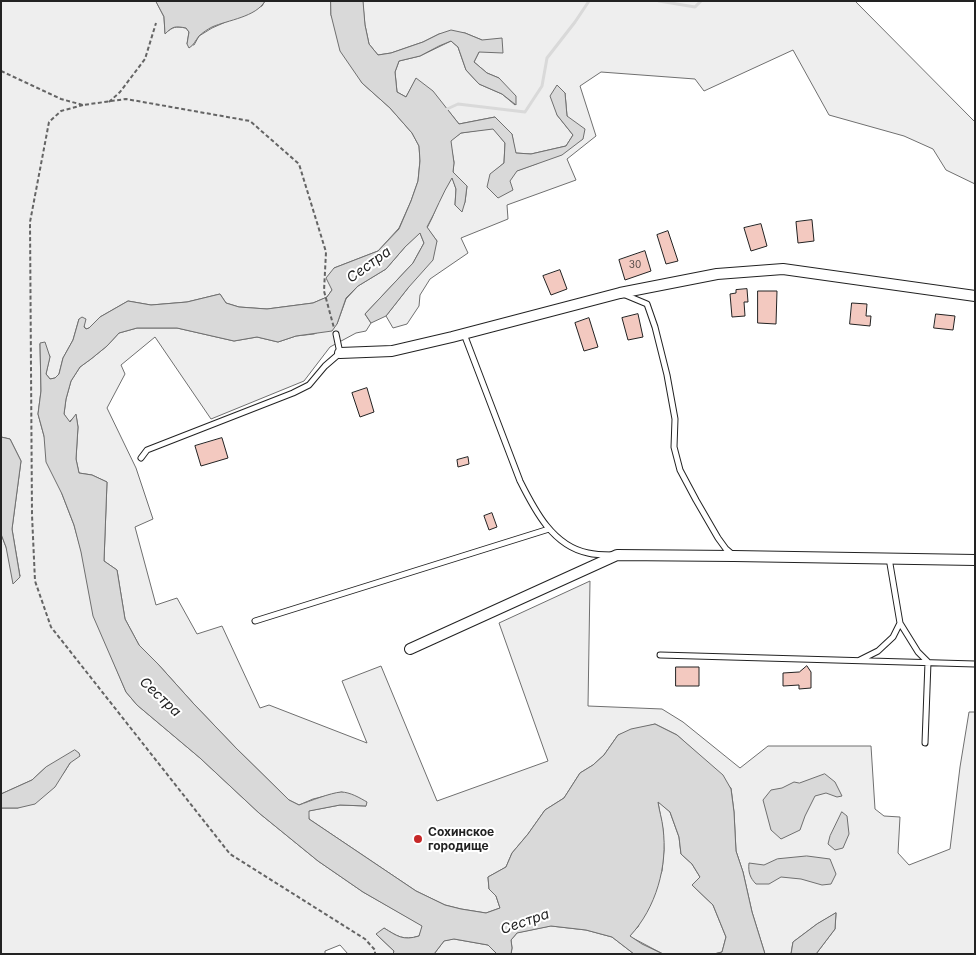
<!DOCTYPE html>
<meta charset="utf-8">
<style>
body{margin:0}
#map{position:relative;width:976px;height:955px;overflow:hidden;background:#fff;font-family:Inter,sans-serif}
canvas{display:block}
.frame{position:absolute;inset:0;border:2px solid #222;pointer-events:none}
</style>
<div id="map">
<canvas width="976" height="955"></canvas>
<div class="frame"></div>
</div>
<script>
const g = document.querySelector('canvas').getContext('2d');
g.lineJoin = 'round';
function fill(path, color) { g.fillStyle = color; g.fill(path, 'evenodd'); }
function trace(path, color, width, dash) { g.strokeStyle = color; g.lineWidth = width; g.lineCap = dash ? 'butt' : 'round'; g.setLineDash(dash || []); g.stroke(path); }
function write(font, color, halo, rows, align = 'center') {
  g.font = font + ' Inter,sans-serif'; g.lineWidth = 4; g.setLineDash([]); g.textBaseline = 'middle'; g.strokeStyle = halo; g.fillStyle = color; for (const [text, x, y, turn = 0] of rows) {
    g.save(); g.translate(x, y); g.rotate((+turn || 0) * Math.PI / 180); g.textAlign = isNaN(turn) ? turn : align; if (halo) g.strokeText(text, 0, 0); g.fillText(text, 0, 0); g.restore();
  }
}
const green = new Path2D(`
 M 1,1 L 156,1 L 164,17 L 165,33 C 174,27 174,26 186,28 L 189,32 L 187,44 L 194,45 L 199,36 L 212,28 L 262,6 L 265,1 L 331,1 L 331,15 L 362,83 L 390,108 L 412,133 L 419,146 L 420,160 L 418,181 L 411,201 L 399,228 L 378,251 L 334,268 L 332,290 L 327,297 L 313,303 L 267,309 L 239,307 L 226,303 L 220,294 L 187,302 L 151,305 L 128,301 L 100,317 L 89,328 L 86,329 L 79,319 L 73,340 L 63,358 L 59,374 L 55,378 L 50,379 L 46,374 L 50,356 L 40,344 L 41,391 L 38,414 L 44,436 L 62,494 L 74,525 L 111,656 L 126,692 L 137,705 L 200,758 L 259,813 L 318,861 L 363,892 L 423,926 L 419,936 C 403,941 397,936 384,928 L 377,935 L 394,951 L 393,954 L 348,954 L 340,945 L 325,951 L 325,954 L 1,954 L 1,808 L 18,808 L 63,774 L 70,763 L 46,767 L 32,780 L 1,794 L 1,534 L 6,547 L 20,576 L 12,529 L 21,461 L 10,439 L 1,437 Z
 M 363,1 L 855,1 L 975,122 L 975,184 L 946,170 L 933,149 L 904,136 L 829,115 L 793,50 L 704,91 L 695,79 L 601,72 L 580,86 L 596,136 L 567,159 L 576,180 L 507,205 L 508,219 L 461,238 L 468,253 L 430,279 L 420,295 L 419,306 L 407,324 L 393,328 L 386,316 L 408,288 L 437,241 L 427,228 L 432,218 L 442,194 L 452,177 L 456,189 L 455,205 L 461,211 L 465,202 L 467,186 L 453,172 L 454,162 L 450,141 L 461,133 L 493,128 L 505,143 L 504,163 L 491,174 L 509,181 L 516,171 L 536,164 L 583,139 L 567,116 L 565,93 L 557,115 L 573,135 L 566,146 L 531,154 L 515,153 L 512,134 L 495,117 L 459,124 L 447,109 L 416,79 L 406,97 L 397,92 L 395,72 L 399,61 L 420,56 L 451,41 L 458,47 L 466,70 L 479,84 L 502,94 L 515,105 L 499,78 L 487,73 L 474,62 L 479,52 L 482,40 L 465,33 L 439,34 L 423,42 L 391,53 L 378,55 L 369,44 L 365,25 Z
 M 420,233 L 424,243 L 413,263 L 365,314 L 371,323 L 366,331 L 356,333 L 330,347 L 304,381 L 211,419 L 155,337 L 121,365 L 125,374 L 107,408 L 136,468 L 153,519 L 135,527 L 156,605 L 177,598 L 197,634 L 222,626 L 260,708 L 269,705 L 367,743 L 342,681 L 381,666 L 437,801 L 548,761 L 499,623 L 590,581 L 588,706 L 662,709 L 683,722 L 740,768 L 768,746 L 871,746 L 875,809 L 884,816 L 900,817 L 898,853 L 909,865 L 950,849 L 960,767 L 969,712 L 975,712 L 975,954 L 816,954 L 835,929 L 836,913 L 817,924 L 793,942 L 791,954 L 765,954 L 752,912 L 743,872 L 736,851 L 734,812 L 731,788 L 698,754 L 677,735 L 655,724 L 618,735 L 604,755 L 593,765 L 580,773 L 564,798 L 545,810 L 528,834 L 512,853 L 506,867 L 488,877 L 489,889 L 496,896 L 500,908 L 486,913 L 461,909 L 445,905 L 416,891 L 309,819 L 308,811 L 340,805 L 366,806 L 342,792 L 313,799 L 299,805 L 289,800 L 236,748 L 193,703 L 158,664 L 139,645 L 125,619 L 117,570 L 104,561 L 107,482 L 92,475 L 79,473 L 76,459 L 78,427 L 76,415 L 69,422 L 64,414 L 66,399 L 71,381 L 80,367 L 91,359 L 107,346 L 119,333 L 137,328 L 177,328 L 234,341 L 257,337 L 278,342 L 296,336 L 314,334 L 337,324 L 346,299 L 358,286 L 386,269 L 405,247 Z
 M 658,801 L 670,812 L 679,837 L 681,854 L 692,864 L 700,877 L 692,885 L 713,905 L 726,937 L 722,952 L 714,954 L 663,954 L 629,936 L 638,927 L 662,871 L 664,850 L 663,830 Z
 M 551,926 L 586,930 L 612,937 L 634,954 L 511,954 L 512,948 L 511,940 L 517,933 Z
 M 454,939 L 488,945 L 497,954 L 434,954 L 444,941 Z`);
const water = new Path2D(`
 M 156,1 L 265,1 C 256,17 228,20 212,27 C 208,29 202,33 199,36 C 195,41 194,45 189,48 L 187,44 L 189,32 L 186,28 C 175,26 173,26 165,34 L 164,17 Z
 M 331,1 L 363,1 L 365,25 L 369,44 L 378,55 L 391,53 L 423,42 L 439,34 L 451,30 L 465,33 L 482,40 L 502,38 L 503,53 L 479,52 L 474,62 L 487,73 L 499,78 L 516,96 L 516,105 L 502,94 L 479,84 L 466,70 L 458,47 L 451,41 L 439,46 L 420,56 L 399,61 L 395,72 L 397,92 L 406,97 L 416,78 L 433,91 L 459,124 L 495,117 L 512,134 L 516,153 L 531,154 L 566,146 L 573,135 L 557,115 L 550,96 L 557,85 L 565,93 L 567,116 L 585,129 L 583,139 L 562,155 L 517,171 L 510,181 L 513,190 L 498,198 L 487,187 L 490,174 L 504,163 L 505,143 L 493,129 L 461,133 L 451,141 L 454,163 L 453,172 L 467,186 L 465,202 L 462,212 L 455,205 L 456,189 L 452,178 C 442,194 436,211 427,227 L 437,241 L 433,260 L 408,288 L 386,316 L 371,323 L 365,314 L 413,263 L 424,243 L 420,233 L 405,247 L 386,269 L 358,286 L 346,298 L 337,324 L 332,331 L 296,336 L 278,342 L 257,337 L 234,341 L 177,328 L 137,328 L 119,333 L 107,346 L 91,359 L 80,367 L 71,381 L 66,399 L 64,414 L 70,422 L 76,414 L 78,427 L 76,459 L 79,473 L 92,475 L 107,482 L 104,561 L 117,570 L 125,619 L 139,645 L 158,664 L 193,703 L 236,748 L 289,800 L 299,805 C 310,801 330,793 341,792 C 350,792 360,798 367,802 L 366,806 L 340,805 L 309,811 L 309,819 L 416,891 L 445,905 L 461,909 L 486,913 L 500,908 L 496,896 L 489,889 L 488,877 L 506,867 L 512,853 L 528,834 L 545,810 L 564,798 L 580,773 L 593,765 L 604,755 L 618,735 L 631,729 L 655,724 L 677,735 L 723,775 L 731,789 L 734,812 L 736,851 L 743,872 L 752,912 L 765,954 L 714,954 L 722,952 L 726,937 L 713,905 L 692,885 L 700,877 L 692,864 L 681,854 L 679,837 L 670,812 L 658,802 C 659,810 662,819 663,828 C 668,866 656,908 630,936 L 642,944 L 663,954 L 634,954 L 612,937 L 586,930 L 551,926 L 517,933 L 511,940 L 512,948 L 511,954 L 497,954 L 488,945 L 454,939 L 444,941 L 434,954 L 393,954 L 394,951 L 376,934 L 384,928 C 397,936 403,941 419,936 L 422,926 L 363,892 L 318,861 L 259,813 L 200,758 L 137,705 L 126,692 L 93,616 L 81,552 L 74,525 L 62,494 L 46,462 L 44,436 L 38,414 L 41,391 L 40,343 L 45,342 L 50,357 L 46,374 L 50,379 L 55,378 L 59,374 L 63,358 L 73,340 L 79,319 L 82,317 L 86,319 L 84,327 L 86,329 L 89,328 L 100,317 L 128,301 L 151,305 L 187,302 L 220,294 L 226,303 L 239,307 L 267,309 L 313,303 L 327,297 L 332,290 L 326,278 L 334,268 L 378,251 L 399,229 L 411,201 L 418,181 L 420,161 L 419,146 L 412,133 L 390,108 L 362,83 L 340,51 L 331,15 Z
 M 1,437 L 10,439 L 21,461 L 12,529 L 20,577 L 13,584 L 6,547 L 1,534 Z
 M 75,750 L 79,753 L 80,756 L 70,763 L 55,787 L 35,804 L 18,808 L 1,808 L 1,794 L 32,780 L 46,767 Z
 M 825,774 L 835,782 L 842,796 L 837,797 L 826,793 L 815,796 L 805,816 L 800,830 L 781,839 L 771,830 L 763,800 L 771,790 L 782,788 L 794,782 L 799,783 Z
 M 842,812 L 847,816 L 849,834 L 843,848 L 835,850 L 828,844 L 830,836 Z
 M 807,856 L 830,859 L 836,874 L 831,884 L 822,885 L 801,879 L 781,877 L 769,884 L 756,884 C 750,878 748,872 749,863 L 764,865 L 777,859 Z
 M 836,913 L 835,929 L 816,954 L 791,954 L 793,942 L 817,924 Z`);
const stream = new Path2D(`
 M 659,1 L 695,7 L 701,1
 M 445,110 L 458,104 L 525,112 L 542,86 L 547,58 L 575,22 L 589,1`);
const building = new Path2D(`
 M 812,220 L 814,241 L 798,243 L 796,222 Z
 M 761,224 L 767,246 L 751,251 L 744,228 Z
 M 668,231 L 678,261 L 666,264 L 657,235 Z
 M 645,251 L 651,271 L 625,280 L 619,260 Z
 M 560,270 L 567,289 L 551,295 L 543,276 Z
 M 747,289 L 748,302 L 744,302 L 745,316 L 732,317 L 730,294 L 736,293 L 736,290 Z
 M 758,291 L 777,291 L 776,324 L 758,323 Z
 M 852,303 L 867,304 L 866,316 L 871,316 L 870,326 L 850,324 Z
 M 638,314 L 643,337 L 628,340 L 622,318 Z
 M 936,314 L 955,316 L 953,330 L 934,328 Z
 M 589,318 L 598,347 L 584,351 L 575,323 Z
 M 367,388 L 374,412 L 360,417 L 352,393 Z
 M 222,438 L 228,458 L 201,466 L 195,446 Z
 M 468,457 L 469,464 L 458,467 L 457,460 Z
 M 492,513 L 497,527 L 489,530 L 484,516 Z
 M 807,666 L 811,672 L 811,688 L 799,689 L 799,685 L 783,686 L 783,673 L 799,672 Z
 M 676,667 L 699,667 L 699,686 L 676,686 Z`);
const path = new Path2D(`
 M 1,71 L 61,99 L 83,105 L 126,99 L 250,121 L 299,164 L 326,252 L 324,291 L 334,328
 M 109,102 L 120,92 L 145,59 L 156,23
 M 83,105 L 61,111 L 49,122 L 30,222 L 32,515 L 35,581 L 51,627 L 230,854 L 365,939 L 375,950 L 375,954`);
const lane = new Path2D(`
 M 623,294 L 647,304 L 655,327 L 667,375 L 675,419 L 674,447 L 680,470 L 696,500 L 718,538 L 726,549 L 733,555
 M 464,334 L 520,481 C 535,511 553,546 588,553 C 596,555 604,555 612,555
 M 141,458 L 147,450 L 293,393 L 309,385 L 325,366 L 340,353 L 336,334
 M 255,621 L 549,529
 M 900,623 L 918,652 L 928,662 L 925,743
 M 660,655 L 975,664
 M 860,660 L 878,651 L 893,637 L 900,623 L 889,558`);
const street = new Path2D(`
 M 340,353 L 392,351 L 452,337 L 620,293 L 717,274 L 783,269 L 975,296
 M 410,649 L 617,555 L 734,556 L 975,560`);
const markers = [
 [418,839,5,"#c62828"]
];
const numberNames = [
 ["30",635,265]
];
const poiNames = [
 ["Сохинское",428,832],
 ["городище",428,846]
];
const waterNames = [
 ["Сестра",369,265,-36],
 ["Сестра",160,697,43],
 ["Сестра",525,922,-19]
];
fill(green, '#eee');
trace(green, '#6f6f6f', 1);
fill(water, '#d9d9d9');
trace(water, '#6f6f6f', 1);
trace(stream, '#d9d9d9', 3);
fill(building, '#f3c9c0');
trace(building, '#222', 1);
trace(lane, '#222', 7);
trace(street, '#222', 12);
trace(path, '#646464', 2, [4, 2.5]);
trace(lane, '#fff', 5);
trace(street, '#fff', 10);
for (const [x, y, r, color] of markers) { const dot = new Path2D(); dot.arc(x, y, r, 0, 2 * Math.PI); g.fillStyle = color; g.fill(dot); trace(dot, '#fff', 2); }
write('10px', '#564c4a', null, numberNames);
write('bold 12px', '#222', '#fff', poiNames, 'left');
write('italic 14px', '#222', '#fff', waterNames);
</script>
